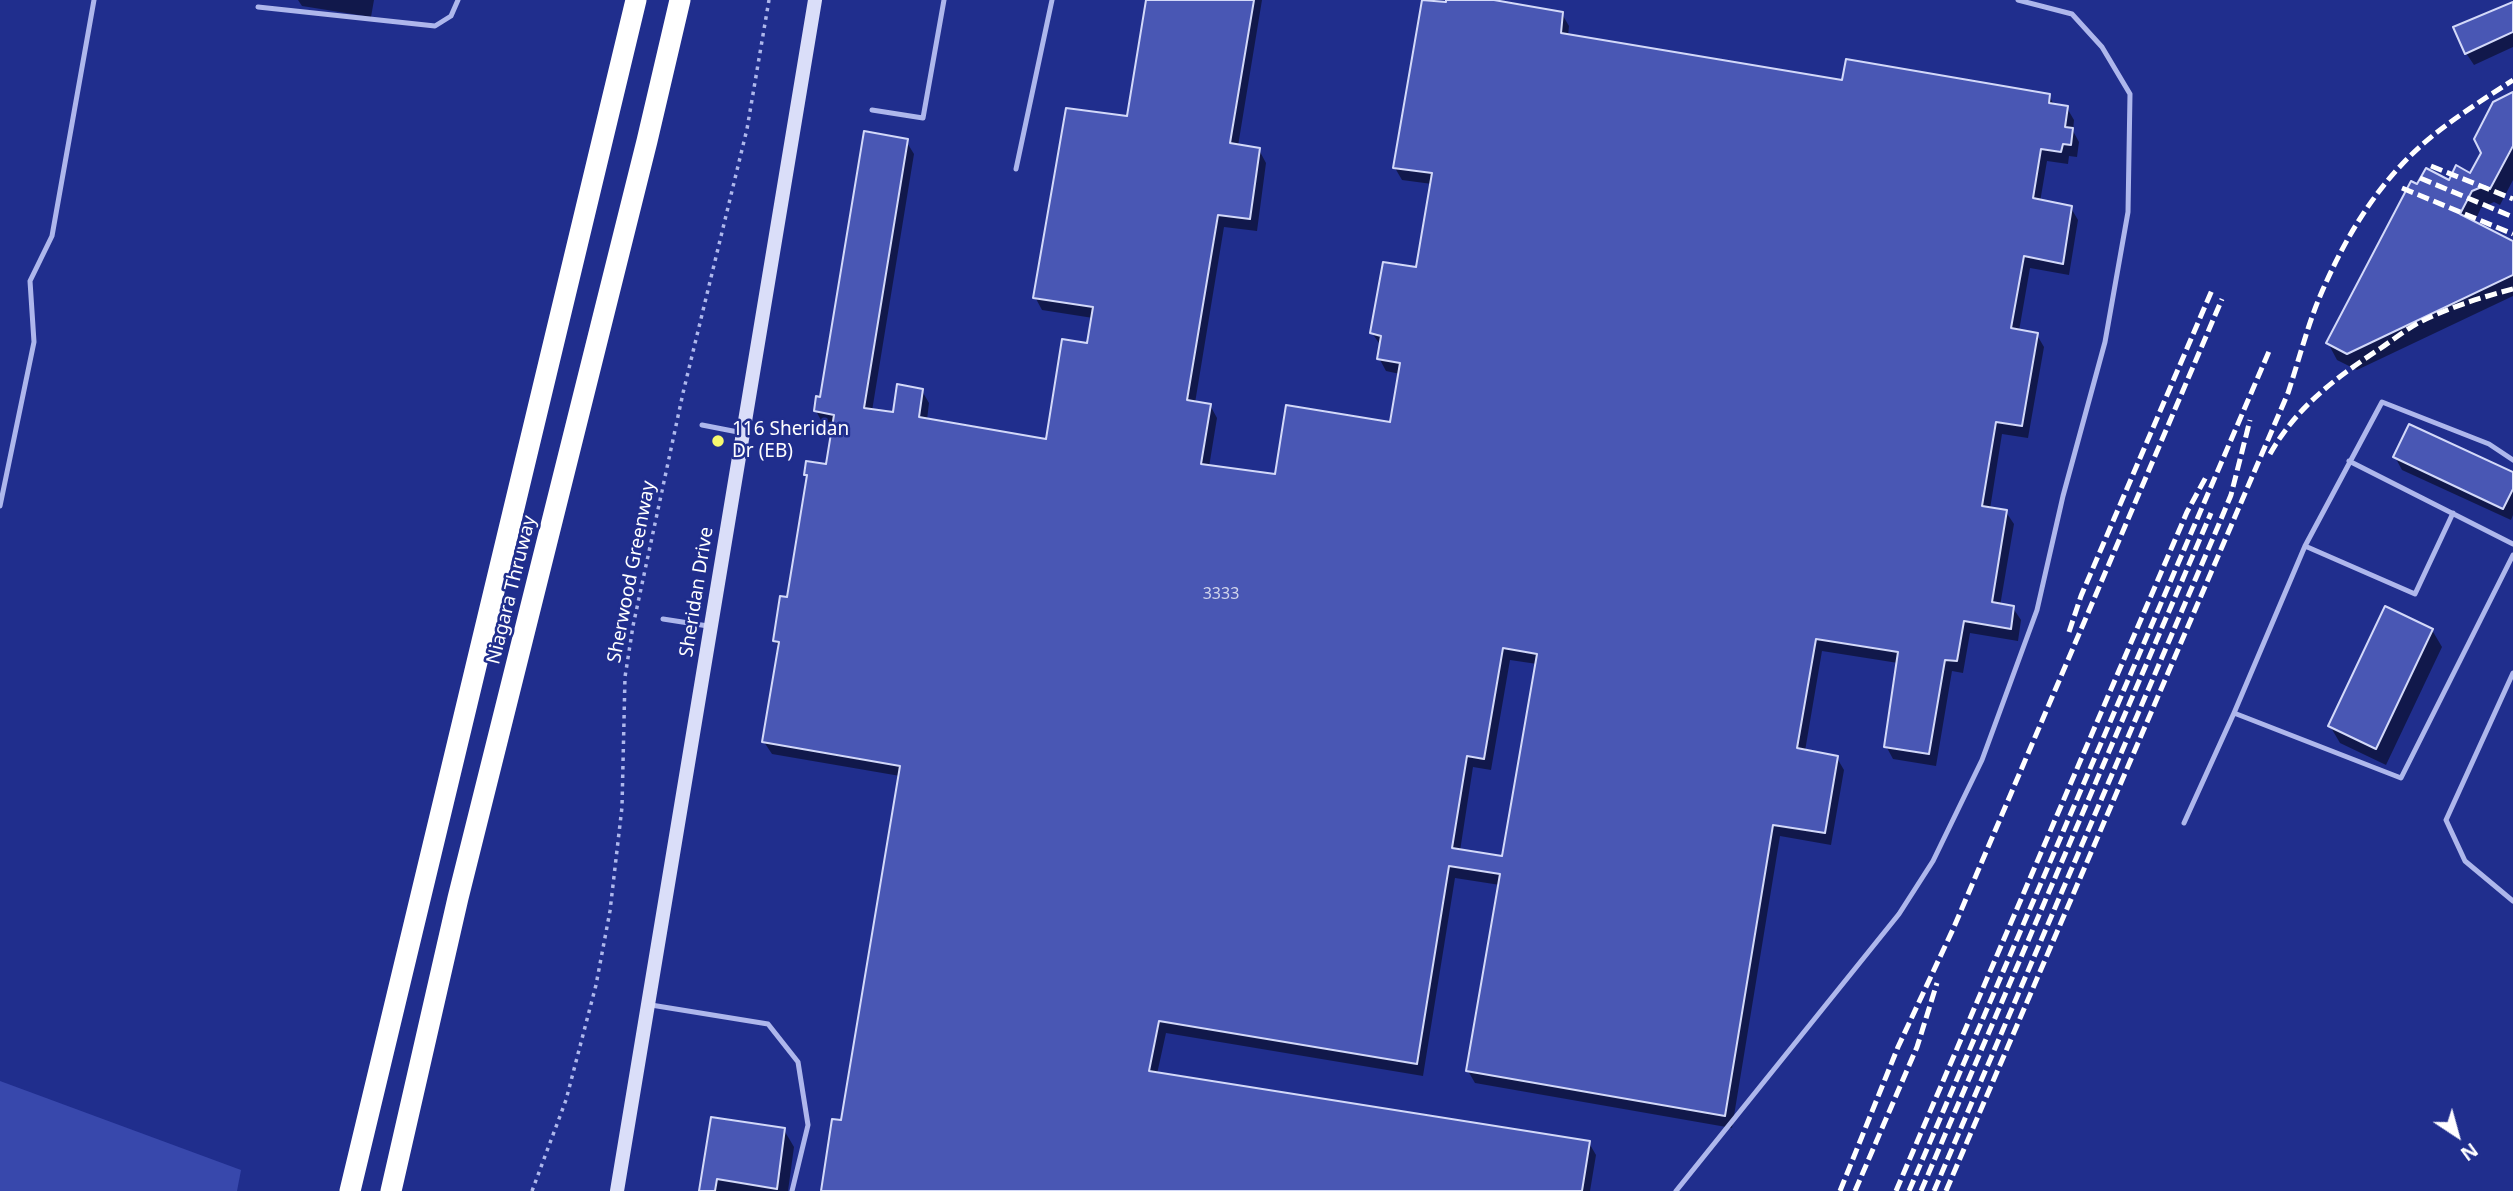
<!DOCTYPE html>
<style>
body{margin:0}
#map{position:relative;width:2513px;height:1191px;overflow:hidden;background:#202e8d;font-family:"Noto Sans",sans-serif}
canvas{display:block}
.north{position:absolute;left:2422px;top:1100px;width:70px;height:70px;-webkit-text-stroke:5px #202e8d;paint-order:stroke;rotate:144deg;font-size:19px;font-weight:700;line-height:28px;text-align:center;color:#fff}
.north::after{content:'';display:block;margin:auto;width:24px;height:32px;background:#fff;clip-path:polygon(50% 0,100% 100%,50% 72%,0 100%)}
</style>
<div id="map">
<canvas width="2513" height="1191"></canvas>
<div class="north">N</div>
</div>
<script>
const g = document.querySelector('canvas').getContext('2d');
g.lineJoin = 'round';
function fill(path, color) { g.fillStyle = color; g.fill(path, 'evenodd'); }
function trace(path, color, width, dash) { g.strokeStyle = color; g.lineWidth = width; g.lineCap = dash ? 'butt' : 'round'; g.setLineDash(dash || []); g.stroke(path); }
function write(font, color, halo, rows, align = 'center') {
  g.font = font + ' "Noto Sans",sans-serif'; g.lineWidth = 5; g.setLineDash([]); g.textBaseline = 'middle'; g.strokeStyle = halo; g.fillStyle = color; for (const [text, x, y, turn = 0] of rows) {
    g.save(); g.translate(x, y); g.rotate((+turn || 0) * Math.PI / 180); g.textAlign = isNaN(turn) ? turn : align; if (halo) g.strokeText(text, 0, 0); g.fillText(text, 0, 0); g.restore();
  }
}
const green = new Path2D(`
 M 0,1081 L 241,1170 L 237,1191 L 0,1191 Z`);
const shadow = new Path2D(`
 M 298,0 L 374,0 L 371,17 L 302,6 Z
 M 1148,0 L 1262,0 L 1238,146 L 1259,150 L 1266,163 L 1257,231 L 1224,227 L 1195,403 L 1210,405 L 1217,418 L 1209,467 L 1277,476 L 1391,424 L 1400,374 L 1386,371 L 1379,358 L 1381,346 L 1372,333 L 1417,269 L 1432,184 L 1402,180 L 1395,168 L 1448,0 L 1483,0 L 1562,14 L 1569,26 L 1568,36 L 1843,82 L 2049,96 L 2055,106 L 2067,108 L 2074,120 L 2073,131 L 2079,142 L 2077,157 L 2069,156 L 2068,164 L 2047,161 L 2040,202 L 2071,208 L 2078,220 L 2069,275 L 2030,268 L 2019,331 L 2037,335 L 2044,347 L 2028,438 L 2002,434 L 1990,509 L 2006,512 L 2014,524 L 2000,606 L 2013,608 L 2021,620 L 2018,641 L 1970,633 L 1963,673 L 1952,671 L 1936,766 L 1893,759 L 1886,746 L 1898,663 L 1822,651 L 1805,751 L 1837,758 L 1844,770 L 1831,845 L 1780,836 L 1732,1128 L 1475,1083 L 1468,1071 L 1500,885 L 1455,878 L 1423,1076 L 1166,1033 L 1157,1074 L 1589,1143 L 1596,1155 L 1590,1191 L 822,1191 L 842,1122 L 900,776 L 772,754 L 764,742 L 780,650 L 775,641 L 788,600 L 808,478 L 806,475 L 828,466 L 835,426 L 823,424 L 816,411 L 906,141 L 914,154 L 872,411 L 894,414 L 922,391 L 929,403 L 927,420 L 1048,441 L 1088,345 L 1093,318 L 1042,310 L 1035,297 L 1129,117 ZM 1510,660 L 1537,664 L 1504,858 L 1460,851 L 1473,767 L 1491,770 Z
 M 2513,3 L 2513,47 L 2474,65 L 2466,53 Z
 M 2513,94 L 2513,180 L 2500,205 L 2494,202 L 2481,208 L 2474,223 L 2513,243 L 2513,296 L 2357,370 L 2337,360 L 2328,343 L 2418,187 L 2450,182 L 2471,175 Z
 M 2395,457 L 2513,474 L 2513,515 L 2511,520 L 2402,470 Z
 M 2432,630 L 2442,647 L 2386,765 L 2340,743 L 2330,726 Z
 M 713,1119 L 784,1130 L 794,1147 L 788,1191 L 701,1191 Z`);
const building = new Path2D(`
 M 1146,0 L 1254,0 L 1230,143 L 1260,148 L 1250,219 L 1218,215 L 1187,400 L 1211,404 L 1201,464 L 1275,474 L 1286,405 L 1390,422 L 1400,363 L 1377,359 L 1381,336 L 1370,333 L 1383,262 L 1416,267 L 1432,173 L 1393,168 L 1422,0 L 1446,2 L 1446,0 L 1494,0 L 1563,12 L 1561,33 L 1842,80 L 1846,59 L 2050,94 L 2049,103 L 2068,106 L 2065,127 L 2073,128 L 2071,145 L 2063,144 L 2061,152 L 2041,149 L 2033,198 L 2072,206 L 2063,264 L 2024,256 L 2011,328 L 2038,333 L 2022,426 L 1996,422 L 1982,506 L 2007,510 L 1992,602 L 2014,606 L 2011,629 L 1964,621 L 1957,661 L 1945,660 L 1929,754 L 1884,747 L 1898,652 L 1816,639 L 1797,748 L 1838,756 L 1825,833 L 1773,825 L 1725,1116 L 1466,1071 L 1500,874 L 1449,866 L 1417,1064 L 1159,1021 L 1149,1071 L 1590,1141 L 1582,1191 L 821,1191 L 832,1119 L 841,1120 L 900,766 L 762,742 L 779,642 L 773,641 L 780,596 L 787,597 L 807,475 L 804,475 L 806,461 L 826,464 L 834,415 L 814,411 L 816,396 L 820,397 L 864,131 L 908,139 L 864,408 L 893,412 L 897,384 L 923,389 L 919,417 L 1046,439 L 1062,339 L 1087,343 L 1093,307 L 1033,298 L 1066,108 L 1127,116 ZM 1503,648 L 1537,654 L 1502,856 L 1452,848 L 1467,756 L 1484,759 Z
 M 2513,2 L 2513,32 L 2465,54 L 2453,27 Z
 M 2513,92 L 2513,146 L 2490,189 L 2484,186 L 2472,191 L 2460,214 L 2513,241 L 2513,275 L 2347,354 L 2326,343 L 2411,181 L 2417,184 L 2426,168 L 2449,180 L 2456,165 L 2470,173 L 2481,153 L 2474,139 L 2493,102 Z
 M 2409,424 L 2513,472 L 2513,489 L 2503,509 L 2393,457 Z
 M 2385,606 L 2433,629 L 2376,749 L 2328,726 Z
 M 711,1117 L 785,1128 L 777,1189 L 717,1179 L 715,1191 L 699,1191 Z`);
const path = new Path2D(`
 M 532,1191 L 566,1100 L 596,985 L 610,911 L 622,807 L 625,677 L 633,626 L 683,393 L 747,129 L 769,0`);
const service = new Path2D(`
 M 258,7 L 435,26 L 451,16 L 458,0
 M 872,110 L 923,118 L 944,0
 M 1016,169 L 1052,0
 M 702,425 L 743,433
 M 2513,460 L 2489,444 L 2382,402 L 2305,546 L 2234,713 L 2401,778 L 2513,555
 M 2349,461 L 2513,544
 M 0,506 L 34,342 L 30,281 L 52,236 L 94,0
 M 2305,546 L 2415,594 L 2453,513
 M 663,619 L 708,626
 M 2513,673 L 2446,820 L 2465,861 L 2513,901
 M 2184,823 L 2234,713
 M 651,1005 L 768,1024 L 798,1062 L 808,1125 L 792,1191
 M 1676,1191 L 1899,914 L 1933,861 L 1982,760 L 2037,610 L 2063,496 L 2105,342 L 2128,212 L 2130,94 L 2102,47 L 2072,14 L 2018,0`);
const secondary = new Path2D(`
 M 617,1191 L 815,0`);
const motorway = new Path2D(`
 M 350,1191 L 636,0
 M 391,1191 L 458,898 L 647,141 L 680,0`);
const rail = new Path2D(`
 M 2431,166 L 2513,199
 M 2420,178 L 2513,217
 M 2402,188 L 2513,234
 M 2270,454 C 2297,406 2337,377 2381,348 C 2394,339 2408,328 2422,321 C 2451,307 2482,297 2513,289
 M 2069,632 L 2081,596 L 2212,290
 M 1840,1191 L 1898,1047 L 1954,927 L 2222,299
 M 1855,1191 L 1917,1047 L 1937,983
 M 1896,1191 L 2187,512 L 2206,477
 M 1909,1191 L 2270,349
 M 1921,1191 L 2211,513
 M 1934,1191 L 2219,524 L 2231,495 L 2250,420
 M 1946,1191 L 2288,393 C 2298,363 2306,331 2318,301 C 2340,248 2368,198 2409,157 C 2439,127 2478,103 2513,80`);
const markers = [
 [718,441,7,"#f6f96f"]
];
const numberNames = [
 ["3333",1221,594]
];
const poiNames = [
 ["116 Sheridan",732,430],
 ["Dr (EB)",732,452]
];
const streetNames = [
 ["Sherwood Greenway",632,572,-79],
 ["Niagara Thruway",512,590,-76],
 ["Sheridan Drive",697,592,-81]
];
fill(green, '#3848ac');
fill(shadow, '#0007');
fill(building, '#4957b4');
trace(building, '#d3d9f9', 2);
trace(path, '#aeb7ec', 3.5, [3.5, 5]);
trace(service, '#aeb7ec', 5);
trace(secondary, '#dadef9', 14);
trace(motorway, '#fff', 21);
trace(rail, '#fff', 5, [12, 5]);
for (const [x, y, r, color] of markers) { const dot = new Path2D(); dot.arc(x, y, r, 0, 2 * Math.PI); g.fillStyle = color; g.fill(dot); trace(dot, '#202e8d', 2.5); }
write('16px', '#d2d5ec', null, numberNames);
write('19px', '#fff', '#202e8d', poiNames, 'left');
write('19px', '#fff', '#202e8d', streetNames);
</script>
